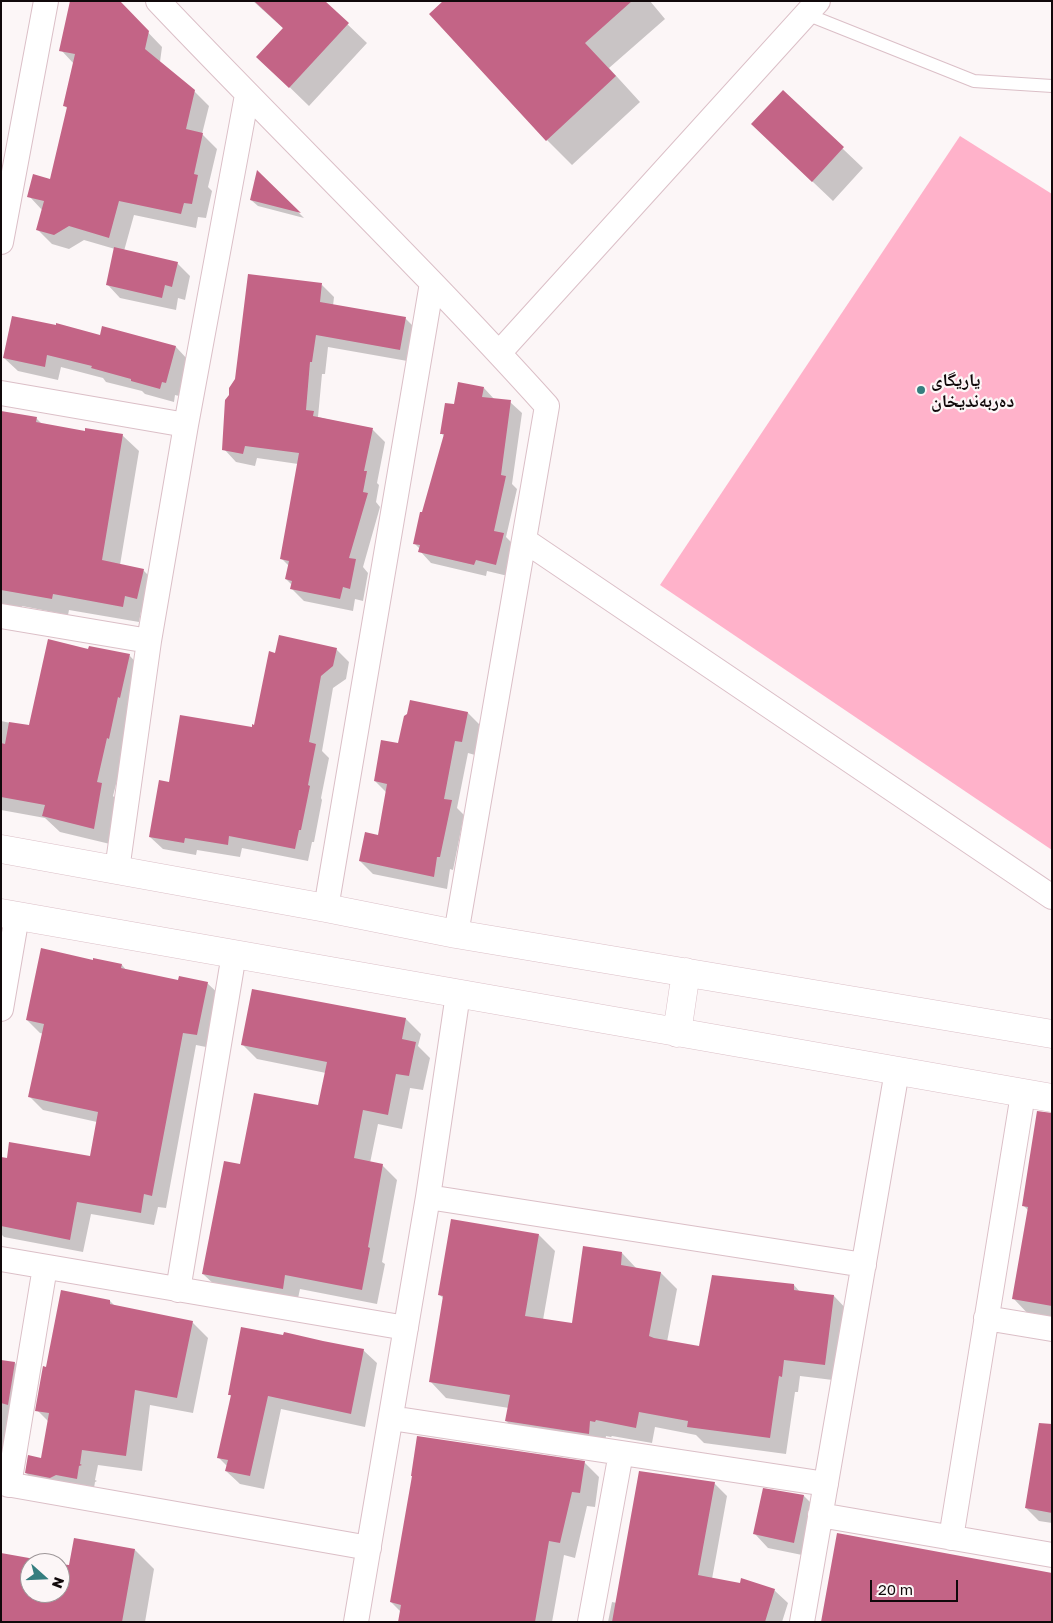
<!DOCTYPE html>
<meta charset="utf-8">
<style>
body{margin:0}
#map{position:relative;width:1053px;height:1623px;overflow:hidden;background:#fcf6f7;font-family:"Golos Text",sans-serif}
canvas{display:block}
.frame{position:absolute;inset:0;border:2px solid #11090b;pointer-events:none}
.north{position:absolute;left:20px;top:1553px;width:50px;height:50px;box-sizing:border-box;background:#fcf6f7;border:1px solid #9e9799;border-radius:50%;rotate:110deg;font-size:14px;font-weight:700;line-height:20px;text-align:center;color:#11090b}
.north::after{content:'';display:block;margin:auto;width:18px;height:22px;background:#357e7f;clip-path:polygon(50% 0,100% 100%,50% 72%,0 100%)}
.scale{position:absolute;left:870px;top:1580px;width:88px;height:22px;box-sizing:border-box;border:2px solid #11090b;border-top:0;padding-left:6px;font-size:15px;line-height:18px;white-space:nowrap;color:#11090b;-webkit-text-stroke:4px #fcf6f7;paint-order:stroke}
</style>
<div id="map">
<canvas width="1053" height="1623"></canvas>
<div class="frame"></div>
<div class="north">N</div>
<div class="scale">20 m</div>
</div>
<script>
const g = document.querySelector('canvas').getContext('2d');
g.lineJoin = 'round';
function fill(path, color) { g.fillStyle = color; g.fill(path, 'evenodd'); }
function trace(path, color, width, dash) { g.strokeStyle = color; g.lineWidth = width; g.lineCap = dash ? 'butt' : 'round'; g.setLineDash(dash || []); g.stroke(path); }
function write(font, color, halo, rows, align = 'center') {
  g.font = font + ' "Golos Text","Noto Naskh Arabic",sans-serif'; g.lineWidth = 4.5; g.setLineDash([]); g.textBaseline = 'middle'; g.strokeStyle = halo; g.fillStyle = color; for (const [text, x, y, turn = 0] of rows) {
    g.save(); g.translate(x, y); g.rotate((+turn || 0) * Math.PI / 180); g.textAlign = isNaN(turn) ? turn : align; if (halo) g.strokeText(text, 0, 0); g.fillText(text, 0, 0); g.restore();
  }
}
const green = new Path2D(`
 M 960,136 L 1052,194 L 1052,850 L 660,585 Z`);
const shadow = new Path2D(`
 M 118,1 L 162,47 L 160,62 L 194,91 L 209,106 L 202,134 L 217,149 L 208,187 L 212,191 L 206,218 L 198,217 L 196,228 L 134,215 L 124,251 L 177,263 L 190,276 L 185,300 L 178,298 L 176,310 L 120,298 L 107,284 L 115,249 L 84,240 L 69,249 L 52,244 L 38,230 L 43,211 L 29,196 L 51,180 L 68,109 L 65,106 L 74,64 L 61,50 Z
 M 253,1 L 323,1 L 367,43 L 309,106 L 277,75 L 284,29 Z
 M 581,1 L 650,1 L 665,19 L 609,68 L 640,102 L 572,165 L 547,140 Z
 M 783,92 L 863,168 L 833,201 L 773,144 Z
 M 264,178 L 304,218 L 258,206 L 251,200 Z
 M 322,285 L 334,297 L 333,306 L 405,318 L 418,331 L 413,362 L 328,347 L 325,374 L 322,374 L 318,417 L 373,430 L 385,442 L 377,483 L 379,485 L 376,502 L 380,507 L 363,567 L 368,573 L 363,601 L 355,599 L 353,611 L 304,601 L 292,589 L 292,585 L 286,579 L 289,566 L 281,558 L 298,464 L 257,458 L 255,466 L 236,462 L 224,449 Z
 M 103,328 L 176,347 L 189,361 L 179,396 L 175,395 L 174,402 L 145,394 L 142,391 L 106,382 L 103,378 L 61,367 L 58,380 L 18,371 L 4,358 L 101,336 Z
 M 484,388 L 495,400 L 510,402 L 522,413 L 512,484 L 517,489 L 506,537 L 515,546 L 508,576 L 487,571 L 486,576 L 431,563 L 420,551 L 420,549 L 414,543 L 445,437 L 441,433 L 455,406 Z
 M 1,412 L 36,418 L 43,425 L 86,433 L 122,435 L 139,451 L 120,565 L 143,570 L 160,587 L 154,614 L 141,612 L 139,622 L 69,610 L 68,615 L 22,606 L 21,614 L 1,611 Z
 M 336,649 L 349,662 L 346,679 L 333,688 L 322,751 L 329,758 L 321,798 L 322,800 L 314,842 L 312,842 L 308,861 L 242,848 L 240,857 L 197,850 L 196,855 L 163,849 L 150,837 L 170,783 L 255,726 L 276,655 Z
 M 89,650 L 129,655 L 145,672 L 113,796 L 118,801 L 110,844 L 60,832 L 45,818 L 1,810 L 1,721 L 30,727 Z
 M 411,701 L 468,713 L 481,726 L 475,755 L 468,753 L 457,808 L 464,815 L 453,870 L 450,869 L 447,889 L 373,874 L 360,861 L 379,836 L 387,793 L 375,781 L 399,744 Z
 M 94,959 L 122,965 L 127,971 L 179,981 L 207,983 L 221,996 L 211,1048 L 196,1045 L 166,1208 L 158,1207 L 154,1225 L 91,1214 L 83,1252 L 4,1237 L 1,1234 L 1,1158 L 8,1159 L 91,1157 L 97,1122 L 43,1110 L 30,1097 L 44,1034 L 40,1033 L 27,1020 L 94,962 Z
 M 253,990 L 406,1019 L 421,1034 L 418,1046 L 430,1058 L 423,1090 L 410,1088 L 402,1129 L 378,1124 L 370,1163 L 382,1165 L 397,1180 L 382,1262 L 385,1264 L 377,1304 L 300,1289 L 297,1303 L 218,1288 L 203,1274 L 241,1166 L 319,1106 L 326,1073 L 257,1059 L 243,1045 Z
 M 1052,1121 L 1052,1321 L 1032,1318 L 1013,1298 L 1029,1211 L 1023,1205 Z
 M 539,1235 L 555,1251 L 543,1320 L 573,1324 L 622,1253 L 637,1269 L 661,1273 L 677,1289 L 667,1342 L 700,1348 L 794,1285 L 800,1292 L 834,1296 L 850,1313 L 841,1381 L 800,1376 L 798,1392 L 795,1392 L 786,1454 L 704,1443 L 696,1435 L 655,1427 L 652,1443 L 612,1436 L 611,1437 L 606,1436 L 604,1450 L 523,1437 L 506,1421 L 509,1408 L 446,1398 L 430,1381 L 444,1299 L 439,1294 Z
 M 110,1301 L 115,1306 L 192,1322 L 208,1338 L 193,1413 L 150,1405 L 142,1471 L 98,1465 L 95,1480 L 97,1481 L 95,1482 L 93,1494 L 42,1489 L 26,1473 L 42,1459 L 49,1422 L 37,1410 L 47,1368 Z
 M 363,1350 L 377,1363 L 365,1427 L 281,1409 L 264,1489 L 240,1484 L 226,1471 L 227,1466 L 219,1458 L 232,1397 L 229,1394 Z
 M 1,1361 L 15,1363 L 28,1376 L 1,1465 Z
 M 1052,1438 L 1052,1523 L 1039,1521 L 1026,1508 Z
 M 584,1462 L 599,1477 L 595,1507 L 587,1506 L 575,1558 L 564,1555 L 552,1622 L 400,1622 L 401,1612 L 391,1602 Z
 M 714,1483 L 727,1496 L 712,1579 L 774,1590 L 788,1603 L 782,1622 L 608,1622 L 612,1602 L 617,1603 Z
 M 764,1490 L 804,1496 L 817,1509 L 807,1556 L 768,1548 L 755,1534 Z
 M 135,1550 L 154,1569 L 145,1622 L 1,1622 L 1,1555 L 50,1563 L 30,1563 L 30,1593 L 60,1593 L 60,1565 L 70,1567 Z`);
const building = new Path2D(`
 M 70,1 L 120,1 L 149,31 L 145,49 L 195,90 L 186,129 L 203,133 L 194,174 L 198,175 L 192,204 L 184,203 L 181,214 L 119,201 L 109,238 L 69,226 L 54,235 L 36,230 L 44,201 L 27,197 L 33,174 L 50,179 L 67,107 L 63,106 L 75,54 L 59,51 Z
 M 254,1 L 325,1 L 349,23 L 289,88 L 256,57 L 283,28 Z
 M 443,1 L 632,1 L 585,43 L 616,76 L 546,141 L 429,14 Z
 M 783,90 L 844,147 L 812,182 L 751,124 Z
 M 257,170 L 301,213 L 250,200 Z
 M 114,247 L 178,262 L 172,287 L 165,285 L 162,298 L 106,285 Z
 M 248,274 L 322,283 L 320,302 L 406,317 L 400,350 L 316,335 L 312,362 L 310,362 L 306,410 L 314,411 L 313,416 L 373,428 L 364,471 L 367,471 L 363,492 L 368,493 L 349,558 L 356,559 L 350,589 L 343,587 L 340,599 L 290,589 L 292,581 L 285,579 L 289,561 L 280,559 L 299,453 L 245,446 L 243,454 L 222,450 L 225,400 L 229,395 L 229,388 L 235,379 Z
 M 12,316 L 56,325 L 56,323 L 100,335 L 102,326 L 176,346 L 166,383 L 162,382 L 160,389 L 131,381 L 131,379 L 91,368 L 92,366 L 47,355 L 45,367 L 3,358 Z
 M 458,382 L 484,387 L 482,397 L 511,400 L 501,475 L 506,476 L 494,531 L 504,533 L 496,565 L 476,560 L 474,565 L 418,552 L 420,545 L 413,544 L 420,512 L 422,512 L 444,434 L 440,434 L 445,403 L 454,404 Z
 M 1,411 L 37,417 L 36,422 L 85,431 L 85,428 L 123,434 L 102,560 L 144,569 L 137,599 L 125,596 L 123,607 L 53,594 L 52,599 L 1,590 Z
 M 279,635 L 337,648 L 333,666 L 321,676 L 309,742 L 316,744 L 308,785 L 310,786 L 301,830 L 299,830 L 295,849 L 229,836 L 228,845 L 185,838 L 184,843 L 149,837 L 159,780 L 169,782 L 180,715 L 252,727 L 252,724 L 254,725 L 269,651 L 275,653 Z
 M 48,639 L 88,649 L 89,646 L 130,654 L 120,698 L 118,697 L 109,739 L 107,738 L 97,782 L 102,783 L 94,829 L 42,816 L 45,805 L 1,797 L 1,743 L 5,744 L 9,722 L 29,725 Z
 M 410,700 L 468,712 L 462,742 L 455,741 L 444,799 L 452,800 L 440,857 L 437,857 L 434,877 L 359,861 L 365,832 L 378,835 L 387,784 L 374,781 L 381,740 L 398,743 L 404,716 L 407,714 Z
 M 41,948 L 93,960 L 93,958 L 122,964 L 121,968 L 178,980 L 179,976 L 208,982 L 197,1035 L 183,1033 L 152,1196 L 144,1194 L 141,1213 L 77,1202 L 70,1240 L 1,1226 L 1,1157 L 7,1158 L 9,1142 L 90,1156 L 98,1112 L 28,1097 L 44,1024 L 26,1020 Z
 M 252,989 L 406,1018 L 402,1039 L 416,1042 L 409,1076 L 396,1074 L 388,1115 L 363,1110 L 354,1158 L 383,1164 L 368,1247 L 370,1248 L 362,1290 L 285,1275 L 283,1289 L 202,1274 L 224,1161 L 240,1164 L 254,1093 L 318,1105 L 327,1062 L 241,1045 Z
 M 1037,1111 L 1052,1113 L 1052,1306 L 1012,1299 L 1028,1207 L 1022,1206 Z
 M 451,1219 L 539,1234 L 525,1316 L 572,1323 L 583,1246 L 622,1252 L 621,1265 L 661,1272 L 649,1336 L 654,1338 L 699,1346 L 712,1275 L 794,1284 L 794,1290 L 834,1295 L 825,1365 L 784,1360 L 782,1377 L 779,1376 L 770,1438 L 687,1427 L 688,1421 L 639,1412 L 636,1428 L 596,1420 L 595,1422 L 590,1421 L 589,1434 L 505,1421 L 510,1395 L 429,1382 L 443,1296 L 438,1295 Z
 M 61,1290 L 110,1300 L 110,1304 L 193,1321 L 177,1398 L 135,1390 L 126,1456 L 82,1450 L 80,1464 L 82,1465 L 79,1466 L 77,1479 L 56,1475 L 50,1478 L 25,1473 L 28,1455 L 41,1458 L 49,1413 L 35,1411 L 43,1366 L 46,1367 Z
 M 241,1327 L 283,1335 L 284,1332 L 323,1341 L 364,1349 L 351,1414 L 268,1396 L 250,1476 L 225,1471 L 228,1460 L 217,1458 L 231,1395 L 228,1395 Z
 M 1,1360 L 15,1362 L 8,1405 L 1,1403 Z
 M 1039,1423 L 1052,1424 L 1052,1513 L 1025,1508 Z
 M 417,1436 L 585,1461 L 580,1493 L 572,1492 L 560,1543 L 549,1541 L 535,1622 L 398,1622 L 401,1605 L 390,1602 L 412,1476 L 411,1476 Z
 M 639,1471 L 715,1482 L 698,1575 L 740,1583 L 741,1578 L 775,1589 L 765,1622 L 612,1622 Z
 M 763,1488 L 804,1495 L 794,1543 L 753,1534 Z
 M 837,1533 L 1052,1573 L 1052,1622 L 821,1622 Z
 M 74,1538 L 135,1549 L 122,1622 L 1,1622 L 1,1553 L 57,1563 L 30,1563 L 30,1593 L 60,1593 L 60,1564 L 69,1565 Z`);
const lane = new Path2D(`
 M 806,14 L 974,81 L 1052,86`);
const street = new Path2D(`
 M 158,1 C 287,137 422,267 547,406 L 456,934
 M 1,242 L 46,1
 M 499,353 L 818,1
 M 1,393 L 186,425
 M 524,540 L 1052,897
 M 1,616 L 149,641
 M 117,870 L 149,641 L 186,425 L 247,95
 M 326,908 L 432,283
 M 1,1009 L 17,916
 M 428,1197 L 864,1265
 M 1,1259 L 406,1328
 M 178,1290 L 234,954
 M 986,1318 L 1052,1329
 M 391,1418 L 826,1484
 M 1,1483 L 369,1548
 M 9,1485 L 45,1267
 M 820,1515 L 1052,1555
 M 951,1538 L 1023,1094
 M 356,1622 L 428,1197 L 458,994
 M 590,1622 L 621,1453
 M 802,1622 L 897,1071`);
const secondary = new Path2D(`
 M 1,849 L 326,908 L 456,934 L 1052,1034
 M 1,913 L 1052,1098
 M 677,1033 L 686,972`);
const markers = [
 [921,390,5,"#357e7f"]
];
const poiNames = [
 ["یاریگاى",931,380],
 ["ده‌ربه‌ندیخان",931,401]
];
fill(green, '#ffb2ca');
fill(shadow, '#0003');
fill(building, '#c36486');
trace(lane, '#dbbfc7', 14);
trace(street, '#dbbfc7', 26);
trace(secondary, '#dbbfc7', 29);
trace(lane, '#fff', 12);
trace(street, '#fff', 24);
trace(secondary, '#fff', 28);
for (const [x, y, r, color] of markers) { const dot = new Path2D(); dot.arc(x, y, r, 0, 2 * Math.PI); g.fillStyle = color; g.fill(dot); trace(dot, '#fcf6f7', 2); }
write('bold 18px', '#11090b', '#fcf6f7', poiNames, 'left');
</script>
